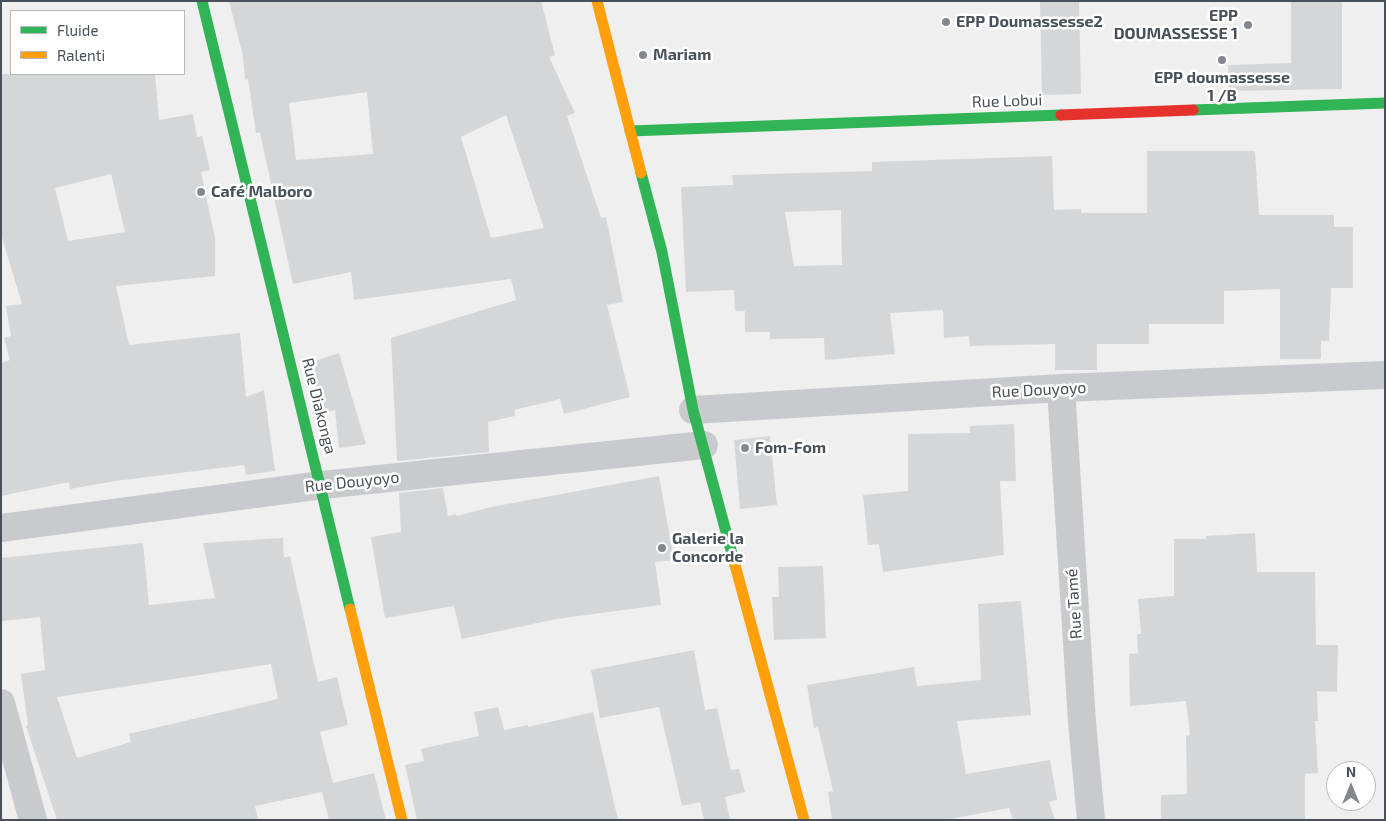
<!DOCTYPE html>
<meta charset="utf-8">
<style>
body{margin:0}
#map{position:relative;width:1386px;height:821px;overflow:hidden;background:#efefef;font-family:"Exo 2",sans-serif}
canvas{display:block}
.frame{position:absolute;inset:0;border:2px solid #485059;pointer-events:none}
.legend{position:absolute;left:10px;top:10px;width:175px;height:65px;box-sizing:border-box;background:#fff;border:1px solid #b6b9bd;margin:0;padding:6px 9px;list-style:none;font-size:15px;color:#485059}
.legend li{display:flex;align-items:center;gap:10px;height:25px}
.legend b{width:25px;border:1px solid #b6b9bd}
.north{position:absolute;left:1326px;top:761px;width:50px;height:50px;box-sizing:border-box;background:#fff;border:1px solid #b6b9bd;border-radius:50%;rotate:0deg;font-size:14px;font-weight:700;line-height:20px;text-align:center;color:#485059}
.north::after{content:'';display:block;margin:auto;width:18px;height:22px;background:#82888e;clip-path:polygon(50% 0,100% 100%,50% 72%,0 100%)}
</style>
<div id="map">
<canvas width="1386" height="821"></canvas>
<div class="frame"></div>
<ul class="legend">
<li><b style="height:6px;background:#30b455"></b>Fluide</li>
<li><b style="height:6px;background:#ff9f0a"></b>Ralenti</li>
</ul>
<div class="north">N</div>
</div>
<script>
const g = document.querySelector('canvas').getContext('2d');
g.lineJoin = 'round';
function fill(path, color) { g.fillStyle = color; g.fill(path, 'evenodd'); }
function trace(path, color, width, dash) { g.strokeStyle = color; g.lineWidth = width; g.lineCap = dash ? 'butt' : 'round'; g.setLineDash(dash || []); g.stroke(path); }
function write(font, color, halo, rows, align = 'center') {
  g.font = font + ' "Exo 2",sans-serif'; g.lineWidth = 5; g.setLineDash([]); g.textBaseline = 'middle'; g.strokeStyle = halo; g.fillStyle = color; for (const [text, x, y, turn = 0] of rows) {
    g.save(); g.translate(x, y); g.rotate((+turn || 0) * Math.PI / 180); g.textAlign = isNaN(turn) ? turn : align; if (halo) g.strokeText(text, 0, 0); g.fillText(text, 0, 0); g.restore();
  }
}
const building = new Path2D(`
 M 229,1 L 541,1 L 555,55 L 549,57 L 575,113 L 567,116 L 601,218 L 606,217 L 623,302 L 607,305 L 630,397 L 564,414 L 560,399 L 514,410 L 515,416 L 488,422 L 489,452 L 397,461 L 391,338 L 516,300 L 511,279 L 354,300 L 351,272 L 293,284 L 260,133 L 256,133 L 248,79 L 245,80 L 243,56 ZM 367,92 L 373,154 L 296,160 L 289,103 ZM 506,115 L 544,228 L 491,238 L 461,137 Z
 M 1040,1 L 1079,1 L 1081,94 L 1042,95 Z
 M 1291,1 L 1342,1 L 1342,89 L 1229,91 L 1228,65 L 1291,63 Z
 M 1,74 L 155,74 L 159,120 L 193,114 L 197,137 L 202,136 L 210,170 L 201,172 L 215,238 L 215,276 L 116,286 L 129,345 L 240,333 L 246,397 L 264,390 L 275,471 L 246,475 L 244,465 L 115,481 L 70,489 L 69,482 L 1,496 L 1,363 L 10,360 L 4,338 L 11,336 L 6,306 L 22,304 L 1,234 ZM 111,174 L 125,232 L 68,241 L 55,188 Z
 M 1147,151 L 1255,151 L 1259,215 L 1334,215 L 1334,227 L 1353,227 L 1353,288 L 1331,288 L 1329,341 L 1321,341 L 1321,359 L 1280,359 L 1280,289 L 1224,291 L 1224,324 L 1149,324 L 1149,344 L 1097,344 L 1097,370 L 1055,370 L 1055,344 L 970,346 L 969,336 L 944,338 L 943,310 L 890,313 L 895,354 L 825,360 L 824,338 L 770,339 L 770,332 L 745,332 L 745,311 L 735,311 L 734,290 L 686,292 L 681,187 L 733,185 L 732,175 L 872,171 L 872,162 L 1052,156 L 1054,210 L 1081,209 L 1081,213 L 1147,213 ZM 841,210 L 842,265 L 794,266 L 785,212 Z
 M 339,353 L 354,404 L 366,444 L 339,448 L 335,410 L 324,413 L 316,387 L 309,363 Z
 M 1014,424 L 1016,481 L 1000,481 L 1004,555 L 883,572 L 879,544 L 868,545 L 863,495 L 908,491 L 908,434 L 970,433 L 970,426 Z
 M 770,436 L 777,505 L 740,509 L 734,440 Z
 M 659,476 L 674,560 L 655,562 L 661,605 L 556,619 L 462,639 L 454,606 L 385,618 L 371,537 L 401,532 L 399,493 L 443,488 L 448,516 L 456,514 L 457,516 L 491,507 Z
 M 1255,533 L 1257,572 L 1315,572 L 1316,645 L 1338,645 L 1337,692 L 1317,691 L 1318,721 L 1315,721 L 1318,773 L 1305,774 L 1305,820 L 1161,820 L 1161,795 L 1187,794 L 1186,736 L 1190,735 L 1186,701 L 1130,706 L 1129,654 L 1138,653 L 1137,634 L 1141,634 L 1138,599 L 1174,596 L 1174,539 L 1206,539 L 1206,536 Z
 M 283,538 L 284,558 L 290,556 L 318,682 L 337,677 L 348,725 L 320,732 L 333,783 L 374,773 L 386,820 L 329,820 L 322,792 L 255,806 L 258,820 L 57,820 L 26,726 L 28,725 L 21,674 L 45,670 L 40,617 L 1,621 L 1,558 L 143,543 L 149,605 L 215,598 L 203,543 ZM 271,664 L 278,699 L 129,734 L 131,742 L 77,758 L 57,697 Z
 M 823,566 L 826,638 L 774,640 L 772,597 L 779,597 L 778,567 Z
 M 1021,601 L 1031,715 L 957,721 L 966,774 L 1050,760 L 1057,800 L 1049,802 L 1055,820 L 1013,820 L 1009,808 L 944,820 L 832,820 L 828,792 L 833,791 L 818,727 L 814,728 L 807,685 L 914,667 L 917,686 L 981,680 L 978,604 Z
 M 694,650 L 705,710 L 717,708 L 731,770 L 739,769 L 745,792 L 725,797 L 730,820 L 704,820 L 700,802 L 682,806 L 659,707 L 600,718 L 591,670 Z
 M 498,707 L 504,730 L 528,725 L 528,727 L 593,712 L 618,820 L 417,820 L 405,765 L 424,761 L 421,749 L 479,736 L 474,712 Z`);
const street = new Path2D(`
 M 1061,388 L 1082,722 L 1091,820
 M 693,410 L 1061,388 L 1385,375
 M 1,528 L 322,485 L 704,445
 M 1,703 L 33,820`);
const fast = new Path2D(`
 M 202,1 L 350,609
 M 1193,110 L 1385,103
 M 630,131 L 1061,115
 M 641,173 L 662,252 L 693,410 L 735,565`);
const slow = new Path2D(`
 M 597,1 L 641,173
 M 735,565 L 804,820
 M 350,609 L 402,820`);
const jam = new Path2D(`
 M 1061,115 L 1193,110`);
const markers = [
 [946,22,5,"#82888e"],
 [1248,25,5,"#82888e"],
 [643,55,5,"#82888e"],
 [1222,60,5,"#82888e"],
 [201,192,5,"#82888e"],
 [745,448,5,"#82888e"],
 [662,548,5,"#82888e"]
];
const poiNames = [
 ["EPP",1238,16,"right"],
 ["DOUMASSESSE 1",1238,34,"right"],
 ["EPP Doumassesse2",956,22],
 ["Mariam",653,55],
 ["EPP doumassesse",1222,78,"center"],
 ["1 /B",1222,96,"center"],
 ["Café Malboro",211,192],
 ["Fom-Fom",755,448],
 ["Galerie la",672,539],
 ["Concorde",672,557]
];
const streetNames = [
 ["Rue Lobui",1007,101,-2],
 ["Rue Douyoyo",1039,390,-3],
 ["Rue Diakonga",319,406,76],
 ["Rue Douyoyo",352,482,-6],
 ["Rue Tamé",1074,604,-94]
];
fill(building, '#d5d6d8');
trace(street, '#c9cacd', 28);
trace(fast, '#30b455', 11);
trace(slow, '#ff9f0a', 11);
trace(jam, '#e5322d', 11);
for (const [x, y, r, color] of markers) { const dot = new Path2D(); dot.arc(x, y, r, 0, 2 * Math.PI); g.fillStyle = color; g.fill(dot); trace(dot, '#fff', 2); }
write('bold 16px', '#485059', '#fff', poiNames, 'left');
write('16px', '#485059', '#fff', streetNames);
</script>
